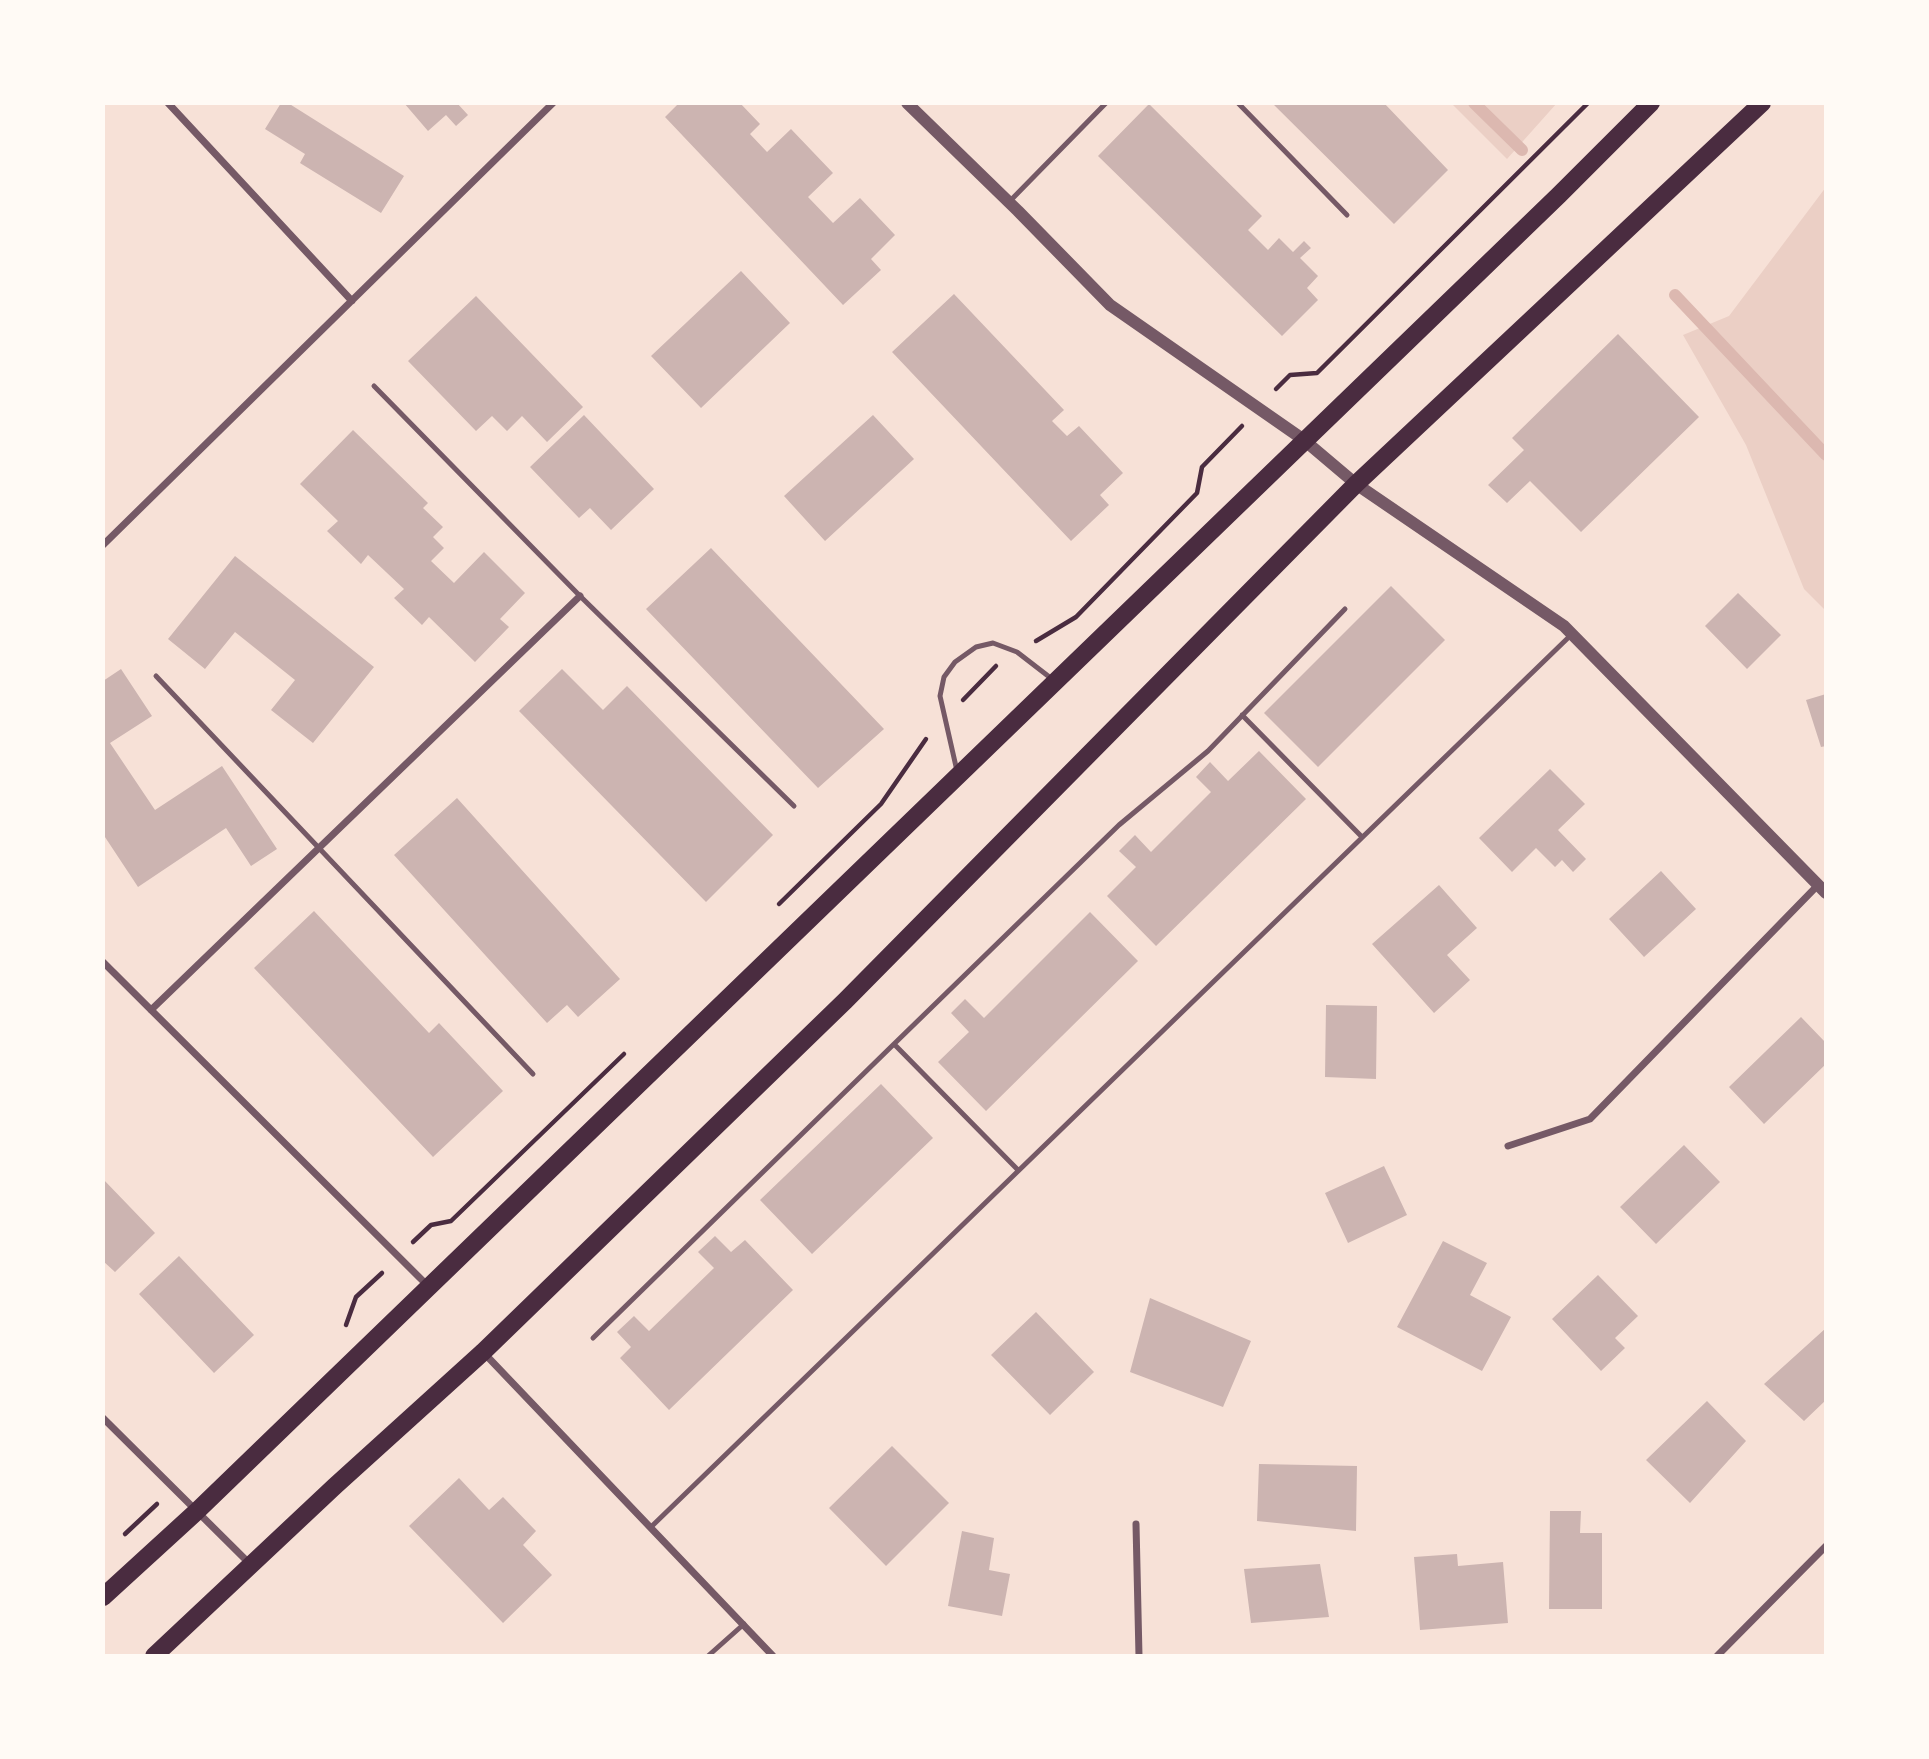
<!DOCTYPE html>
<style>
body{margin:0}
#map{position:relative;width:1929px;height:1759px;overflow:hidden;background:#f7e1d7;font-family:"DM Sans",sans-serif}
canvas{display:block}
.frame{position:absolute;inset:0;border:105px solid #fffaf5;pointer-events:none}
</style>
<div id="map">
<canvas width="1929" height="1759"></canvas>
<div class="frame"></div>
</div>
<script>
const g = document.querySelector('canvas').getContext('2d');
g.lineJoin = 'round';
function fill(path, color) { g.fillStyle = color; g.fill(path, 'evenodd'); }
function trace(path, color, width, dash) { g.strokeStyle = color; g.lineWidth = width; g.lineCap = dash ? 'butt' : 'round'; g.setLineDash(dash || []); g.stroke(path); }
const green = new Path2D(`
 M 1451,103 L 1557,103 L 1507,159 Z
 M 1826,187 L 1826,611 L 1804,589 L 1746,445 L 1683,335 L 1729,316 Z`);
const stream = new Path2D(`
 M 1474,103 L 1522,150
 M 1675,295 L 1826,455`);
const building = new Path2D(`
 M 281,103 L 288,103 L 404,176 L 381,213 L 300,163 L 305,154 L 265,129 Z
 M 404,103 L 457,103 L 468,115 L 456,126 L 446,115 L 428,131 Z
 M 679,103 L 740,103 L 760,124 L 750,134 L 767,152 L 791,129 L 833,173 L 808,197 L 833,223 L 860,198 L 895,235 L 871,259 L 881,270 L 843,305 L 665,117 Z
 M 1272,103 L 1384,103 L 1448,170 L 1394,224 Z
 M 1149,104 L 1262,216 L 1248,230 L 1268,250 L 1279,238 L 1293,252 L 1304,241 L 1311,248 L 1300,258 L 1318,276 L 1307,288 L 1318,300 L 1282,336 L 1098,156 Z
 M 741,271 L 790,323 L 701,408 L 651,356 Z
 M 954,294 L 1064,410 L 1052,421 L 1067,436 L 1079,426 L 1123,473 L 1100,495 L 1109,505 L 1071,541 L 892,352 Z
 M 476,296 L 583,407 L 547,442 L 522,416 L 507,431 L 492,416 L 476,431 L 408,361 Z
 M 1618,334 L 1699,417 L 1581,532 L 1530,481 L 1507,503 L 1488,485 L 1524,450 L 1512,438 Z
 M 584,415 L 654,489 L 611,530 L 590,508 L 579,518 L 530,467 Z
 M 873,415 L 914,459 L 825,541 L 784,496 Z
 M 353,430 L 428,503 L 423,508 L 443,527 L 433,537 L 444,548 L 431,561 L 454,583 L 484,552 L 525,593 L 500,619 L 509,627 L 475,662 L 429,617 L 422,625 L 394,598 L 404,589 L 368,555 L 361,564 L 327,531 L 338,521 L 300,484 Z
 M 711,548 L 884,729 L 818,788 L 646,609 Z
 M 235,556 L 374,667 L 313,743 L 271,710 L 295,680 L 235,632 L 205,669 L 168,639 Z
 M 1391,586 L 1445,640 L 1318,767 L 1264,713 Z
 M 1738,593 L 1781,635 L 1747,669 L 1705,626 Z
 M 121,669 L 152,716 L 110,743 L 155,810 L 222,766 L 277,849 L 251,866 L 226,828 L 138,887 L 103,834 L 103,681 Z
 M 562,669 L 603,710 L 627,686 L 773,835 L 706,902 L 519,711 Z
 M 1826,694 L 1826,746 L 1821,747 L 1806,700 Z
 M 1259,751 L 1306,799 L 1156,946 L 1107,896 L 1136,867 L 1119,851 L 1135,835 L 1151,852 L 1211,792 L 1196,777 L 1210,762 L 1228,781 Z
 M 1550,769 L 1585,804 L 1558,830 L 1586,859 L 1573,872 L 1562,860 L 1555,867 L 1536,848 L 1512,872 L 1479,838 Z
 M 457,798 L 620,979 L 578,1017 L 567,1005 L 547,1023 L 394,855 Z
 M 1661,871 L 1696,909 L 1644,957 L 1609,919 Z
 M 1439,885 L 1477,928 L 1447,955 L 1470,980 L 1434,1013 L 1372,944 Z
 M 314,911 L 429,1033 L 439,1023 L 503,1091 L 433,1157 L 254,968 Z
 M 1090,912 L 1138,961 L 986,1111 L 938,1062 L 969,1032 L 951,1013 L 965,999 L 984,1018 Z
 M 1326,1005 L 1377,1006 L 1376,1079 L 1325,1077 Z
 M 1801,1017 L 1826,1043 L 1826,1064 L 1764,1124 L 1729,1087 Z
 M 881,1084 L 933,1138 L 812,1254 L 760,1200 Z
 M 1684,1145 L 1720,1182 L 1656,1244 L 1620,1207 Z
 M 1384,1166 L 1407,1215 L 1348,1243 L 1325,1193 Z
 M 103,1179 L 155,1233 L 115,1272 L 103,1261 Z
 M 715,1236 L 731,1252 L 745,1240 L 793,1290 L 669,1410 L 620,1358 L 631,1347 L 617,1332 L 634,1316 L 649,1331 L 714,1268 L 698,1252 Z
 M 1443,1241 L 1487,1263 L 1470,1295 L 1511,1317 L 1482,1371 L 1397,1327 Z
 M 179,1256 L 254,1335 L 214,1373 L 139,1294 Z
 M 1598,1275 L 1638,1316 L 1615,1338 L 1625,1348 L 1601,1371 L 1552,1319 Z
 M 1150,1298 L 1251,1341 L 1223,1407 L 1130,1372 Z
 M 1036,1312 L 1094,1372 L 1050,1415 L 991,1355 Z
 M 1826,1328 L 1826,1400 L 1804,1421 L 1764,1384 Z
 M 1707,1401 L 1746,1441 L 1690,1503 L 1646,1460 Z
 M 892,1446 L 949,1503 L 886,1566 L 829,1508 Z
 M 1259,1464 L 1357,1466 L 1356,1531 L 1257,1521 Z
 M 459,1478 L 489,1510 L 503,1497 L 536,1531 L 523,1545 L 552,1575 L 503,1623 L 409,1526 Z
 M 1550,1511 L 1581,1511 L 1580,1533 L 1602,1533 L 1602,1609 L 1549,1609 Z
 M 962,1531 L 994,1538 L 989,1570 L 1010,1574 L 1002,1616 L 948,1606 Z
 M 1457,1554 L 1458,1566 L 1503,1562 L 1508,1623 L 1420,1630 L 1414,1557 Z
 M 1320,1564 L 1329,1617 L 1251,1623 L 1244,1569 Z`);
const path = new Path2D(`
 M 1276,389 L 1290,375 L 1317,373 L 1588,103
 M 1036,641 L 1076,617 L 1197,493 L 1202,467 L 1242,426
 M 963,700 L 996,666
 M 779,904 L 881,804 L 926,739
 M 413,1242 L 431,1225 L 451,1221 L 624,1054
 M 346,1325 L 356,1297 L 382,1273
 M 125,1534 L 157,1504`);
const service = new Path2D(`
 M 1238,103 L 1347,215
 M 1009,202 L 1106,103
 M 374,386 L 580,596 L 794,806
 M 156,676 L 533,1074
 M 1242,715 L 1362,837
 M 957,771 L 940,696 L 944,677 L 955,662 L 976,647 L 993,643 L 1017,652 L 1052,679
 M 894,1044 L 1119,825 L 1208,751 L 1345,609
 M 593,1338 L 894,1044 L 1018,1170
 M 651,1527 L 1571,635
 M 708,1656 L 744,1624`);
const minor = new Path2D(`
 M 168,103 L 352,301
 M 103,545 L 553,103
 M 103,962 L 428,1286
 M 151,1010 L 580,596
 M 1508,1146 L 1590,1119 L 1818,885
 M 483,1352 L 773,1656
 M 103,1418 L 251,1565
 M 1136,1524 L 1139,1656
 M 1717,1656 L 1826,1546`);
const tertiary = new Path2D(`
 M 907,103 L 1018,211 L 1110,305 L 1304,440 L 1356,484 L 1564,626 L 1826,893`);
const primary = new Path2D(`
 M 103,1597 L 196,1512 L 1559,195 L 1651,103
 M 154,1656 L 335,1486 L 483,1352 L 845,1001 L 1356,484 L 1762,103`);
fill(green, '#ebcfc5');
trace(stream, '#dcb8b0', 12);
fill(building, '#ccb4b1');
trace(path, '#4a2c40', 4.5);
trace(service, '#755966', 5);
trace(minor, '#755966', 7);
trace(tertiary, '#755966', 12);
trace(primary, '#4a2c40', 18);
</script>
